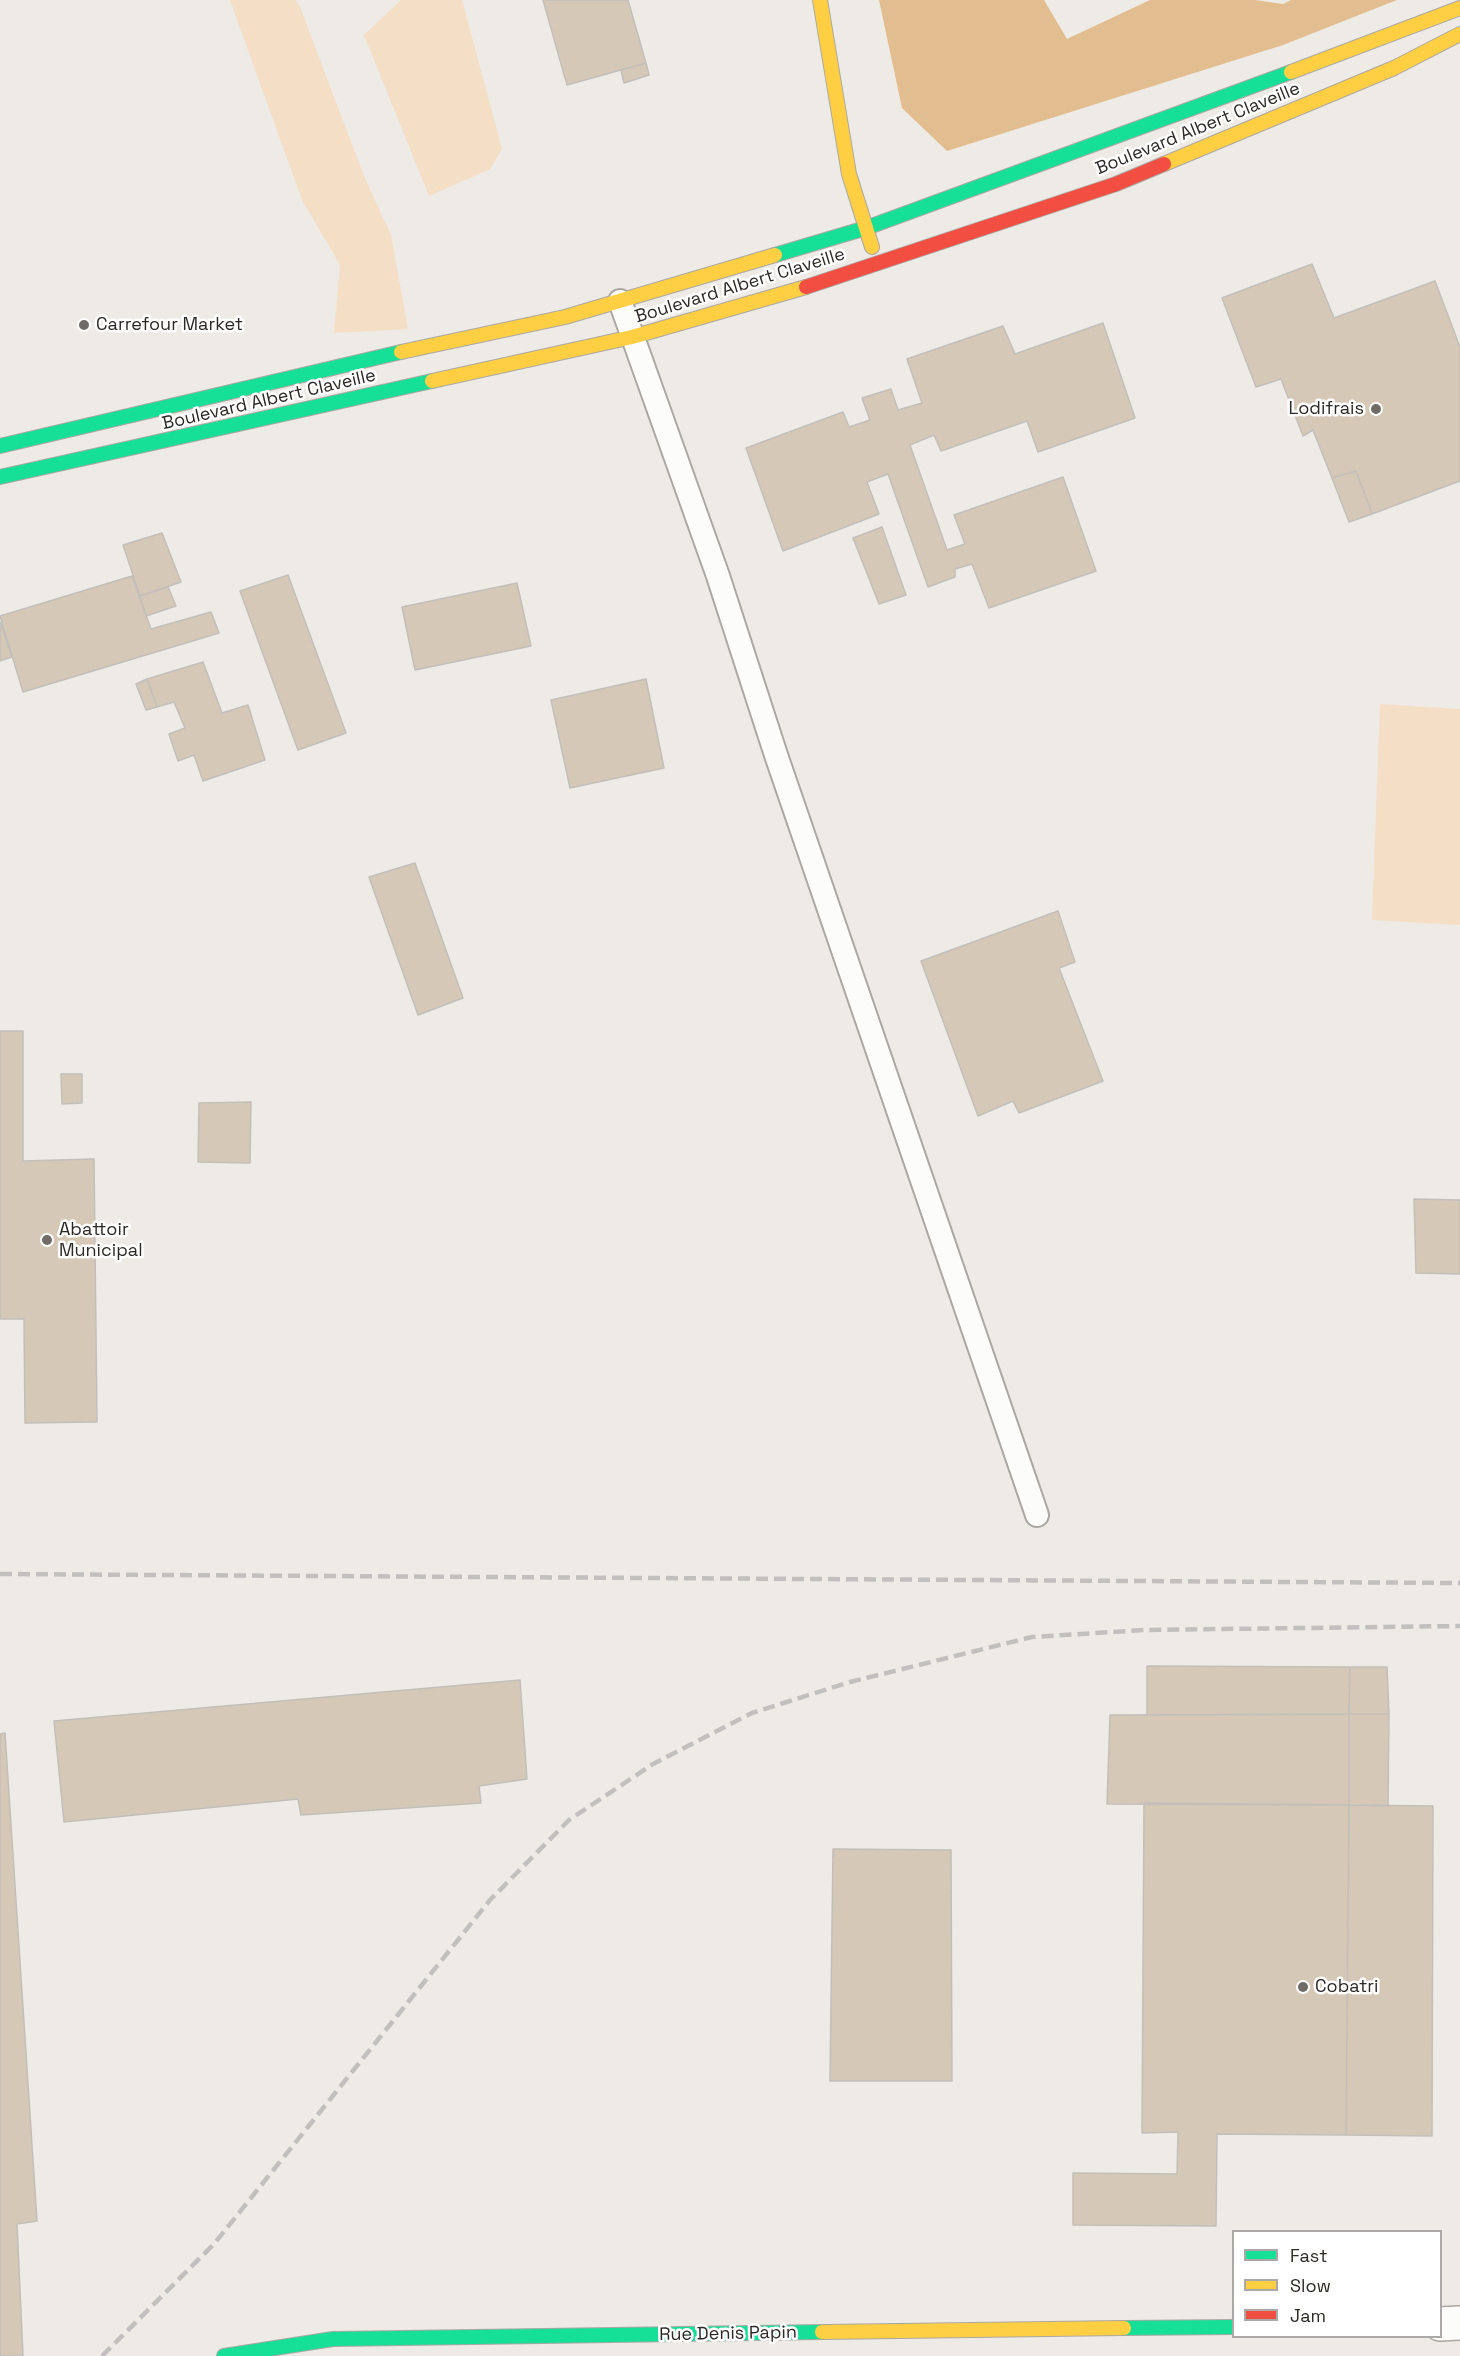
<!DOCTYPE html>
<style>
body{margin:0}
#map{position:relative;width:1460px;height:2356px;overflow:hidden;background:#eeeae5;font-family:"Space Grotesk",sans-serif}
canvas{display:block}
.legend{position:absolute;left:1232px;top:2230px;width:210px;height:108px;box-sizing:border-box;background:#fff;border:2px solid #aaa9a8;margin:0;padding:8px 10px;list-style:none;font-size:18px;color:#2b2825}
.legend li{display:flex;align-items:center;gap:12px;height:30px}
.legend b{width:30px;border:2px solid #aaa9a8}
</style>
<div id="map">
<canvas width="1460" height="2356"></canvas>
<ul class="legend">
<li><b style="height:8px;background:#16e098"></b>Fast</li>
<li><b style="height:8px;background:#ffcf43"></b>Slow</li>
<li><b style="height:8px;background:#f24e42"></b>Jam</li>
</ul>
</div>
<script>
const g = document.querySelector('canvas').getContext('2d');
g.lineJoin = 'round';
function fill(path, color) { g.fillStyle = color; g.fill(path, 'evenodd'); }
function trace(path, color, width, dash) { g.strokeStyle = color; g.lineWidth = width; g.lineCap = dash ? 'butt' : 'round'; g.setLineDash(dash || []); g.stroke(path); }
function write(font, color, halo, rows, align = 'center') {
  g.font = font + ' "Space Grotesk",sans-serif'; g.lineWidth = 5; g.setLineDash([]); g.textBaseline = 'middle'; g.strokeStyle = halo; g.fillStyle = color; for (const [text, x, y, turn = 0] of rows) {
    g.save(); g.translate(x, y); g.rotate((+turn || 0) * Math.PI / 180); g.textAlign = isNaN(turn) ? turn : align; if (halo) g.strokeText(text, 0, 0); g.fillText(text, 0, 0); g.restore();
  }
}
const green = new Path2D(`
 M 230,0 L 296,0 L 300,7 L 364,176 L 391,235 L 408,329 L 334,333 L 340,265 L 302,200 Z
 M 401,0 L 462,0 L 502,149 L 490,169 L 429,196 L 364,35 Z
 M 1380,704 L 1460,709 L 1460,925 L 1372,920 Z`);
const forest = new Path2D(`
 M 879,0 L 1044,0 L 1067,39 L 1150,0 L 1255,0 L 1283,4 L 1291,0 L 1397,0 L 1283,45 L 947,151 L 902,108 Z`);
const building = new Path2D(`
 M 543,0 L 628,0 L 646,63 L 567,85 Z
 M 646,63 L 649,75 L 624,83 L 621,70 Z
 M 1312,264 L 1334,318 L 1435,281 L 1460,347 L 1460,481 L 1372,514 L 1356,471 L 1332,478 L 1313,430 L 1303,436 L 1281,379 L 1256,387 L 1222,298 Z
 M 1103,323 L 1135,418 L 1038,452 L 1027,421 L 941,451 L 934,435 L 910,445 L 947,550 L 965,544 L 954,515 L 1063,477 L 1096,571 L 989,608 L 972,564 L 955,569 L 955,577 L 928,587 L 888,474 L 867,482 L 879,514 L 783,551 L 746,448 L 843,412 L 849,427 L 870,420 L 862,398 L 891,389 L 898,410 L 922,403 L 907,359 L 1003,326 L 1015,354 Z
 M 1356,471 L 1372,514 L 1349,522 L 1332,478 Z
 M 882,527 L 906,595 L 879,604 L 853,538 Z
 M 162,533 L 181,582 L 140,596 L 123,545 Z
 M 288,575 L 346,733 L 298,750 L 240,591 Z
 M 132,576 L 151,629 L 211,612 L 219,633 L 23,692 L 0,616 Z
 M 517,583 L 531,646 L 415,670 L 402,607 Z
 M 168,587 L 176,606 L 146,616 L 140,596 Z
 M 0,622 L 12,657 L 0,661 Z
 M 203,662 L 222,713 L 248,705 L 265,760 L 203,781 L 194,755 L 178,761 L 169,734 L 185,728 L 174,702 L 157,707 L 147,679 Z
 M 147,679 L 157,707 L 146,710 L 136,684 Z
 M 646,679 L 664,768 L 570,788 L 551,700 Z
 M 415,863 L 463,998 L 418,1015 L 369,877 Z
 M 1058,911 L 1075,962 L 1059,968 L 1103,1081 L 1019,1113 L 1013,1101 L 978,1116 L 921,961 Z
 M 0,1031 L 23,1031 L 23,1161 L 94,1159 L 97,1422 L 25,1423 L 24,1319 L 0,1319 Z
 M 61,1074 L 82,1074 L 82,1103 L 62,1104 Z
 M 251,1102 L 250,1163 L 198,1162 L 199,1103 Z
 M 1414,1199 L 1460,1200 L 1460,1274 L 1416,1273 Z
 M 1147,1666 L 1350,1667 L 1349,1714 L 1147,1715 Z
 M 1350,1667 L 1387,1667 L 1389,1714 L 1349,1714 Z
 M 520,1680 L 527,1779 L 479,1786 L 481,1803 L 301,1815 L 298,1799 L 64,1822 L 54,1721 Z
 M 1349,1714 L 1389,1714 L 1388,1806 L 1349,1805 Z
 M 1349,1714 L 1349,1805 L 1107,1804 L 1110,1715 Z
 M 5,1733 L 37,2221 L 17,2224 L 23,2356 L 0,2356 L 0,1734 Z
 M 1144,1803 L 1349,1805 L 1346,2135 L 1217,2134 L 1216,2226 L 1073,2225 L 1073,2173 L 1177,2174 L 1178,2132 L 1142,2133 Z
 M 1349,1805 L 1433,1806 L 1432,2136 L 1346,2135 Z
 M 833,1849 L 951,1850 L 952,2081 L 830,2081 Z`);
const lane = new Path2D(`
 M 620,301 L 718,576 L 776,755 L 1037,1515`);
const street = new Path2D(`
 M 1440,2324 L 1460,2323`);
const fast = new Path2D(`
 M 775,255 L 866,228 L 1291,72
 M 0,446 L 401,352
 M 0,477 L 432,381
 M 1124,2328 L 1234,2327
 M 224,2356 L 333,2339 L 822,2332`);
const slow = new Path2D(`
 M 820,0 L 849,174 L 872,247
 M 1291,72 L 1460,8
 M 1164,164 L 1394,68 L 1460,34
 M 401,352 L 565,317 L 775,255
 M 432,381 L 632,337 L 806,287
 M 822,2332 L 1124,2328`);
const jam = new Path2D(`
 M 806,287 L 1116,184 L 1164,164`);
const rail = new Path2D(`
 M 0,1574 L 1460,1583
 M 102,2356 L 214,2244 L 490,1900 L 569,1820 L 653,1764 L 752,1713 L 850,1682 L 1032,1637 L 1144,1630 L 1460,1626`);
const markers = [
 [84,325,6,"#6f6c68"],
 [1376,409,6,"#6f6c68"],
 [47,1240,6,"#6f6c68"],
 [1303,1987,6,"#6f6c68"]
];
const streetNames = [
 ["Boulevard Albert Claveille",1198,129,-22],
 ["Boulevard Albert Claveille",740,286,-17],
 ["Boulevard Albert Claveille",269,400,-13],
 ["Rue Denis Papin",728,2334,-1]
];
const poiNames = [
 ["Carrefour Market",96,325],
 ["Lodifrais",1364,409,"right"],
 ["Abattoir",59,1230],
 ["Municipal",59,1251],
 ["Cobatri",1315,1987]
];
fill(green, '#f4dec6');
fill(forest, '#e2bd8f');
fill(building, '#d6c8b6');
trace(building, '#c2bfbb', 1.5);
trace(lane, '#aba8a4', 26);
trace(street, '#aba8a4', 36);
trace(fast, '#aba8a4', 16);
trace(slow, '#aba8a4', 16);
trace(jam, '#aba8a4', 16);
trace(lane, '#fcfcfb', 22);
trace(street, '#fcfcfb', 33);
trace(fast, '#16e098', 14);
trace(slow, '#ffcf43', 14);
trace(jam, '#f24e42', 14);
trace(rail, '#c1c0bf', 4.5, [12, 6]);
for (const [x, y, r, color] of markers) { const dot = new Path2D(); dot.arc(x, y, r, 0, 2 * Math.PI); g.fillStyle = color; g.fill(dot); trace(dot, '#fff', 2); }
write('18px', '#2b2825', '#fff', streetNames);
write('18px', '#2b2825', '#fff', poiNames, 'left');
</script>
